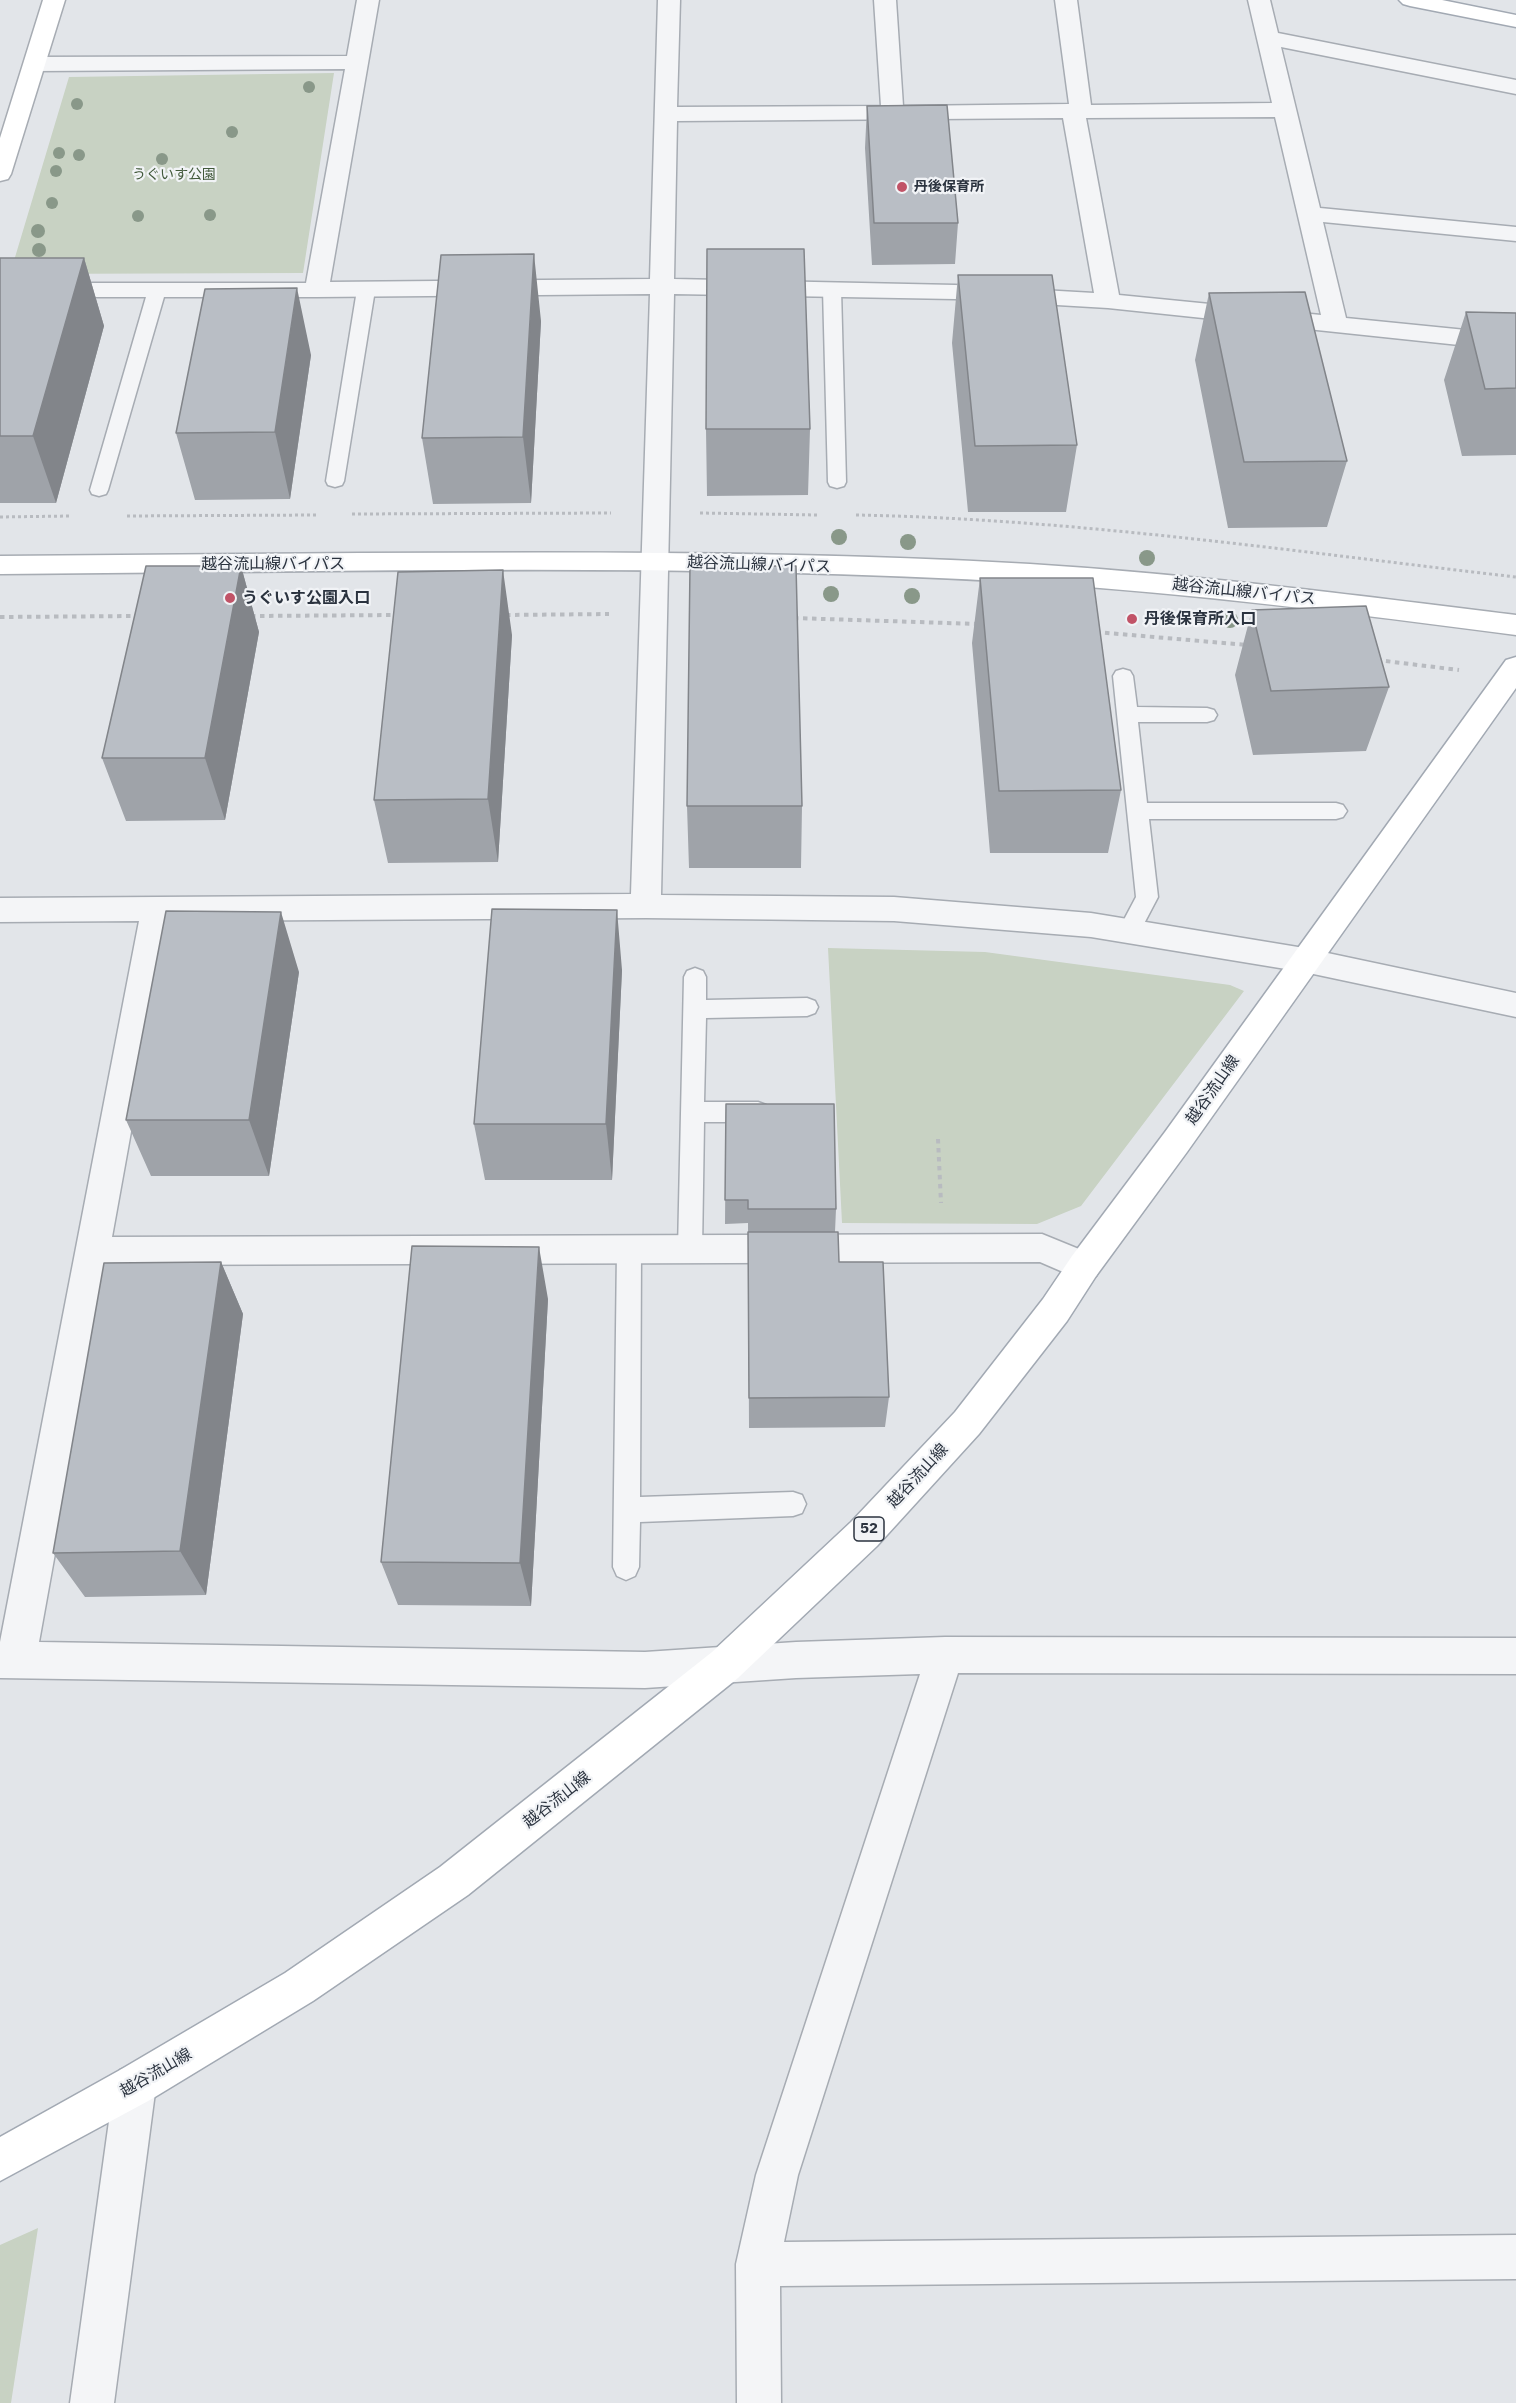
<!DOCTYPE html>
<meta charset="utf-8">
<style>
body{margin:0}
canvas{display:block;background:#e2e5e9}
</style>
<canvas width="1516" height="2403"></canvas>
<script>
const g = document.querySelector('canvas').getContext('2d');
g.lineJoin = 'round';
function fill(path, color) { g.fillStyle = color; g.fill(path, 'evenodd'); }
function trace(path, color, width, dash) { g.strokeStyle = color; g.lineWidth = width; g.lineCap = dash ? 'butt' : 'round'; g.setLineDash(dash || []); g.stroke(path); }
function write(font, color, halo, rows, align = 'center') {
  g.font = font + ' "IBM Plex Sans","Noto Sans JP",sans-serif'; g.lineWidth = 4.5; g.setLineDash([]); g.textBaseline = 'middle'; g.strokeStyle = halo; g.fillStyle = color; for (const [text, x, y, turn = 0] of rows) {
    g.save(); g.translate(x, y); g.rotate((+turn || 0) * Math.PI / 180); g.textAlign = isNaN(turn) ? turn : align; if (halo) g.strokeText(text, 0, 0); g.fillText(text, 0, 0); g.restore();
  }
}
const green = new Path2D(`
 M 334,73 L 303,273 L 10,274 L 69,77 Z
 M 828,948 L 985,952 L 1230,985 L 1244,991 L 1081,1206 L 1037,1224 L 842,1223 Z
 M 38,2228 L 11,2403 L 0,2403 L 0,2245 Z`);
const pathFar1 = new Path2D(`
 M 700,513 L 818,515
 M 352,514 L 611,513
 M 856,515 C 1077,519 1297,552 1516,577
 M 127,516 L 317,515
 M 0,517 L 71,516`);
const path = new Path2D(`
 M 506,615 L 609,614
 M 251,616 L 396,615
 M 0,617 L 138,616
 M 794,618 L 978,624
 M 1096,632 L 1247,645
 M 1377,660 L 1459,670
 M 938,1139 L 941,1203`);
const lane = new Path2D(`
 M 832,284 L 838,285 L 841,289 L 846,482 L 844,486 L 837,488 L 830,486 L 828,482 L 823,289 L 826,285 Z
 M 157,285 L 163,286 L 166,290 L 108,490 L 106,494 L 99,496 L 92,494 L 90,490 L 148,290 L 151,286 Z
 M 366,285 L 372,286 L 375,290 L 344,481 L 342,485 L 335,487 L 328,485 L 326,481 L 357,290 L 360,286 Z
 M 1123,669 L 1130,671 L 1133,676 L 1137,707 L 1207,708 L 1214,710 L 1217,715 L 1214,720 L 1207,722 L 1138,722 L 1147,803 L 1336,803 L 1343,805 L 1347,811 L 1343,817 L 1336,819 L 1149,819 L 1158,897 L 1137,937 L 1129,940 L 1121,937 L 1118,931 L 1136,897 L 1113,676 L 1116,671 Z
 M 695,968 L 703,971 L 706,977 L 706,1000 L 807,998 L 815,1001 L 818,1007 L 815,1013 L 807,1016 L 706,1018 L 704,1102 L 758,1102 L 766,1105 L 770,1112 L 766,1119 L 758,1122 L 704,1122 L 702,1250 L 699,1257 L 690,1260 L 681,1257 L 678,1250 L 684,977 L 687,971 Z
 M 629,1240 L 638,1243 L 641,1250 L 640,1497 L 793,1492 L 802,1495 L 806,1504 L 802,1513 L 793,1516 L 640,1522 L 639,1567 L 635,1576 L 626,1580 L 617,1576 L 613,1567 L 617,1250 L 620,1243 Z`);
const street = new Path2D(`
 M 357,0 L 379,0 L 330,282 L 650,279 L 658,0 L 680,0 L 677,107 L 881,106 L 874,0 L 896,0 L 903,106 L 1069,104 L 1055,0 L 1077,0 L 1091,105 L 1272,103 L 1248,0 L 1270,0 L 1278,33 L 1516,80 L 1516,94 L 1281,47 L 1320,208 L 1516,227 L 1516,241 L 1323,222 L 1346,318 L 1516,335 L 1516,351 L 1108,308 L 955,299 L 674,294 L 661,895 L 894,897 L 1091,913 L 1304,948 L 1516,993 L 1516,1017 L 1304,972 L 1091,937 L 894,921 L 646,918 L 169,921 L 112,1237 L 1042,1234 L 1096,1256 L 1101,1266 L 1096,1276 L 1084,1281 L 1040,1262 L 107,1265 L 39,1642 L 645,1652 L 796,1642 L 945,1637 L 1516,1638 L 1516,1674 L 958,1673 L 798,2175 L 784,2242 L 1516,2235 L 1516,2279 L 780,2286 L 781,2403 L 737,2403 L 736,2264 L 756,2175 L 920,1674 L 796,1678 L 645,1688 L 0,1678 L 0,1642 L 139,921 L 0,922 L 0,898 L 631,894 L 650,294 L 317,297 L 0,297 L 0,283 L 306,283 L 345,69 L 36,71 L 28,69 L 25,64 L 28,59 L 36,57 L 347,56 ZM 1275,117 L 1321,315 L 1119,295 L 1086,118 ZM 1063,118 L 1094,293 L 955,285 L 674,279 L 677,121 Z
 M 135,2064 L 150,2070 L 156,2085 L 114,2403 L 70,2403 L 114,2085 L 120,2070 Z`);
const secondary = new Path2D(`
 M 43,0 L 65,0 L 11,174 L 8,179 L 0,181 L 0,138 Z
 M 360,553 C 583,552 807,551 1030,564 C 1192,574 1354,595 1516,615 L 1516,635 C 1355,614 1193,593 1030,583 C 688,562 343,572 0,574 L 0,556 Z`);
const primary = new Path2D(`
 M 1399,0 L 1442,0 L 1516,15 L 1516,27 L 1410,6 L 1403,4 Z
 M 1516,657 L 1516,688 L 1187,1152 L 1096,1276 L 1067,1321 L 979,1434 L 877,1546 L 738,1678 L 468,1895 L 313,2001 L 150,2100 L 0,2181 L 0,2137 L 120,2070 L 285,1973 L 440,1867 L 712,1652 L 851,1522 L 955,1412 L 1043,1299 L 1072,1256 L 1165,1132 L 1506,660 Z`);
const trees = [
 [309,87,6],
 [77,104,6],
 [232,132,6],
 [59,153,6],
 [79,155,6],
 [162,159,6],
 [56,171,6],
 [199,175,6],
 [52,203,6],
 [210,215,6],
 [138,216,6],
 [38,231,7],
 [39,250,7],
 [839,537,8],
 [908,542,8],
 [1147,558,8],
 [831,594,8],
 [912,596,8],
 [1230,620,8]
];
const wall = new Path2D(`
 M 867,106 L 958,223 L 955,264 L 872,265 L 865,148 Z
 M 0,258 L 84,258 L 104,326 L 56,503 L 0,503 Z
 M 958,275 L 1077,445 L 1066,512 L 968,512 L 952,343 Z
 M 1209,293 L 1347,461 L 1327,527 L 1228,528 L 1195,360 Z
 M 1466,312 L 1516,313 L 1516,455 L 1462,456 L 1444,380 Z
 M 541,321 L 531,503 L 433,504 L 422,438 Z
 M 311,355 L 290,499 L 195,500 L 176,433 Z
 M 706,429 L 810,429 L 808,495 L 707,496 Z
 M 241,566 L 259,632 L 225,820 L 126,821 L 102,758 Z
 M 980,578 L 1121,790 L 1108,853 L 990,853 L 972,643 Z
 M 1252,610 L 1389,687 L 1366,751 L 1253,755 L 1235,675 Z
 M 512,635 L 498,862 L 388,863 L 374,800 Z
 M 687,806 L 802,806 L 801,868 L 689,868 Z
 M 622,970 L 612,1180 L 485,1180 L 474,1124 Z
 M 299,972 L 269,1176 L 151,1176 L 126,1120 Z
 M 726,1104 L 836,1209 L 835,1232 L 839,1262 L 889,1397 L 885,1427 L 749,1428 L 748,1223 L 725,1224 Z
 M 221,1262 L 243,1314 L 206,1595 L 85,1597 L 53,1553 Z
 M 548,1299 L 531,1606 L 398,1605 L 381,1562 Z`);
const shadedWall = new Path2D(`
 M 534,254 L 541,321 L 531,503 L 523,437 Z
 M 84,258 L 104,326 L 56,503 L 33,436 Z
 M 297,288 L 311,355 L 290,499 L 275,432 Z
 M 241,566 L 259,632 L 225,820 L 205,758 Z
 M 503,570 L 512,635 L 498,862 L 488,799 Z
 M 617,910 L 622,970 L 612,1180 L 606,1124 Z
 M 281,912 L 299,972 L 269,1176 L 249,1120 Z
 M 539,1247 L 548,1299 L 531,1606 L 520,1563 Z
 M 221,1262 L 243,1314 L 206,1595 L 180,1551 Z`);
const building = new Path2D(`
 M 947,105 L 958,223 L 874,223 L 867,106 Z
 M 707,249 L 804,249 L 810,429 L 706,429 Z
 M 534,254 L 523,437 L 422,438 L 441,255 Z
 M 0,258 L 84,258 L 33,436 L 0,436 Z
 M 958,275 L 1052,275 L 1077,445 L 975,446 Z
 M 297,288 L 275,432 L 176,433 L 205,289 Z
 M 1305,292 L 1347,461 L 1244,462 L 1209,293 Z
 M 1466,312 L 1516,313 L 1516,388 L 1485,389 Z
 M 146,566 L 241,566 L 205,758 L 102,758 Z
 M 690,566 L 796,566 L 802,806 L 687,806 Z
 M 503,570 L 488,799 L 374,800 L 398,572 Z
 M 980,578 L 1093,578 L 1121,790 L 999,791 Z
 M 1366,606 L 1389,687 L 1271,691 L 1252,610 Z
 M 492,909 L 617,910 L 606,1124 L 474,1124 Z
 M 166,911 L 281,912 L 249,1120 L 126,1120 Z
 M 726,1104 L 834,1104 L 836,1209 L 748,1209 L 748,1200 L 725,1200 Z
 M 748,1232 L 838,1232 L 839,1262 L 883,1262 L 889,1397 L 749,1398 Z
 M 412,1246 L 539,1247 L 520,1563 L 381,1562 Z
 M 221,1262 L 180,1551 L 53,1553 L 104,1263 Z`);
const markers = [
 [902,187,6,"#c15367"],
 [230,598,6,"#c15367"],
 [1132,619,6,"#c15367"]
];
const farParknames = [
 ["うぐいす公園",174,175]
];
const farPoinames = [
 ["丹後保育所",914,187]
];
const shields = [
 [869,1529,30]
];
const shieldNames = [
 ["52",869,1529]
];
const streetNames = [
 ["越谷流山線バイパス",273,564],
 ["越谷流山線バイパス",759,565,2],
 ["越谷流山線バイパス",1244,592,6],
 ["越谷流山線",1213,1090,-55],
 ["越谷流山線",918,1476,-47],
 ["越谷流山線",557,1800,-38],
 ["越谷流山線",156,2073,-30]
];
const poiNames = [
 ["うぐいす公園入口",242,598],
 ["丹後保育所入口",1144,619]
];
fill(green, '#c8d2c3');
trace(lane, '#a7acb3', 3);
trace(street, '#a7acb3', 3);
trace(secondary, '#a7acb3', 3);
trace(primary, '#a2a9b3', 3);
trace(pathFar1, '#b8bbc0', 3, [3, 3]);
trace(path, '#b8bbc0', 4, [4.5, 4.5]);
fill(lane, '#f4f5f7');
fill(street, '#f4f5f7');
fill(secondary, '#fff');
fill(primary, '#fff');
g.fillStyle = '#899889';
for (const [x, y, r] of trees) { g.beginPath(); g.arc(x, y, r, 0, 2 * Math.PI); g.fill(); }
fill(wall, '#9fa3a9');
fill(shadedWall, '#82858a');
fill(building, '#b9bec5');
trace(building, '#82858a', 1.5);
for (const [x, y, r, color] of markers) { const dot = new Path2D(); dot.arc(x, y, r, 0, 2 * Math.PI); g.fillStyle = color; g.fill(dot); trace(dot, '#f1f3f6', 2); }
write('14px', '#41593a', '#f1f3f6', farParknames);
write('bold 14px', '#2b333f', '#f1f3f6', farPoinames, 'left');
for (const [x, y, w] of shields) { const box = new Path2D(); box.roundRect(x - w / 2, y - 12, w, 24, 4.5); g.fillStyle = '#f1f3f6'; g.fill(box); trace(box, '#2b333f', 1.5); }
write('bold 15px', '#2b333f', null, shieldNames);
write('16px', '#2b333f', '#f1f3f6', streetNames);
write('bold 16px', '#2b333f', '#f1f3f6', poiNames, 'left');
</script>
